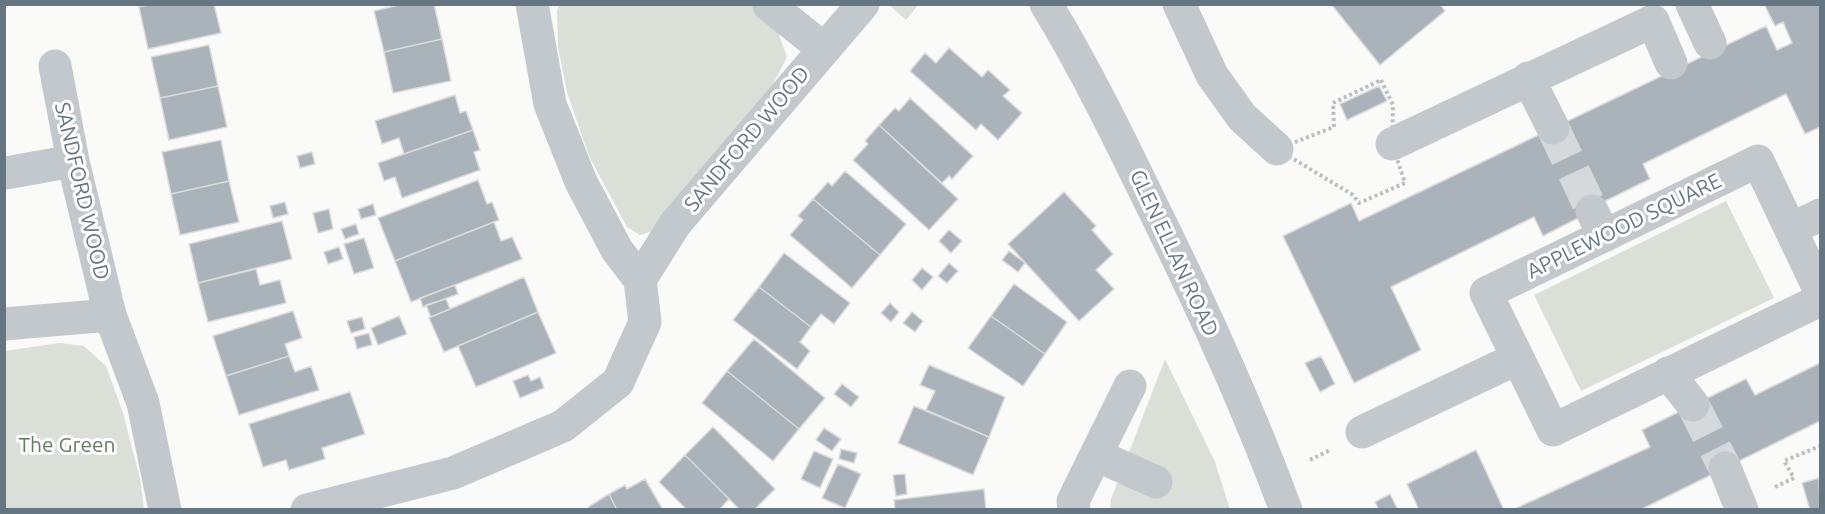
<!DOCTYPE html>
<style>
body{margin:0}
#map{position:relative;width:1825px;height:514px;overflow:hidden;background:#fafaf8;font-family:Ubuntu,sans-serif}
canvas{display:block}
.frame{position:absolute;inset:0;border:6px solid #657683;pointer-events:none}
</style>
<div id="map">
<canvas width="1825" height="514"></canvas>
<div class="frame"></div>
</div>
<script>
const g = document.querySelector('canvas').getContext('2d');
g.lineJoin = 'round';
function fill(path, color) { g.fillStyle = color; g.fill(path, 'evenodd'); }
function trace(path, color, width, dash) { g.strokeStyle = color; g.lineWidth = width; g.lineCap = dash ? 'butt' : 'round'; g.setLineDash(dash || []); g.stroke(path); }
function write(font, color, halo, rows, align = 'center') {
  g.font = font + ' Ubuntu,sans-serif'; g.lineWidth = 6; g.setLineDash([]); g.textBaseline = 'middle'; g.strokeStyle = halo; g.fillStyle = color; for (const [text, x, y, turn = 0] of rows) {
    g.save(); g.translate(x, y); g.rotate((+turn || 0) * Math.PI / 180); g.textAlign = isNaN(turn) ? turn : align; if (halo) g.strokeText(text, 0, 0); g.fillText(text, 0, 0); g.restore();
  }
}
const green = new Path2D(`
 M 768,4 L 787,57 L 771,88 L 653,231 L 640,235 L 627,227 L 589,156 L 567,92 L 558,47 L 557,11 L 559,5 Z
 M 889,5 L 918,5 L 906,20 Z
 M 1726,201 L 1774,298 L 1581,391 L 1534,295 Z
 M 60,343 L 84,346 L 106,366 L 123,413 L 140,479 L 144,509 L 5,509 L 5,351 Z
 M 1165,359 L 1215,462 L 1230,509 L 1110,510 L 1111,499 Z`);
const building = new Path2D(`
 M 153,4 L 214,4 L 221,33 L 148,49 L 139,7 Z
 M 403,4 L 434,4 L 442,39 L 384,52 L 374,11 Z
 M 1331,4 L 1440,4 L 1445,11 L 1380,65 Z
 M 1764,4 L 1820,4 L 1820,127 L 1805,134 L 1786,94 L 1643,164 L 1650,179 L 1591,208 L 1592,211 L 1543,236 L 1534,217 L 1391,287 L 1421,350 L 1354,383 L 1283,236 L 1351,203 L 1359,221 L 1766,26 L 1777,50 L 1792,43 L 1783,22 L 1775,26 Z
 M 442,39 L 451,81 L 393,93 L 384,52 Z
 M 209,45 L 218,86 L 160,98 L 151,57 Z
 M 949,48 L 982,77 L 988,70 L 1010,90 L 1003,96 L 1022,113 L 998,140 L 981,124 L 976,130 L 910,71 L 925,53 L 936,63 Z
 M 218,86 L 227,127 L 169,140 L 160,98 Z
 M 1379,86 L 1387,101 L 1347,120 L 1340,104 Z
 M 455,95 L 460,113 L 466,111 L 473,130 L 404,154 L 399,138 L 382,144 L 375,121 Z
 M 910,98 L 973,156 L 952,179 L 949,176 L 942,183 L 879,125 L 895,108 L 899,111 Z
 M 879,125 L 958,199 L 929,230 L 853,160 L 868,144 L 865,141 Z
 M 473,130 L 480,150 L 474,152 L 480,170 L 402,198 L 395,177 L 384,181 L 378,163 Z
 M 221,140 L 229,181 L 171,194 L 162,152 Z
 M 312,152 L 315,164 L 300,168 L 297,156 Z
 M 845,171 L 906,224 L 880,255 L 813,199 L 828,182 L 832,186 Z
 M 478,180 L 487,204 L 492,202 L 499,220 L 395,261 L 378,218 Z
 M 229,181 L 239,222 L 180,235 L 171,194 Z
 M 1064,192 L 1096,226 L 1092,230 L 1113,254 L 1096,270 L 1114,289 L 1079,321 L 1008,244 Z
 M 813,199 L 880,255 L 852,288 L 790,235 L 803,220 L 798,216 Z
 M 285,202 L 288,214 L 273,218 L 270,206 Z
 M 373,204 L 376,215 L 361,219 L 358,209 Z
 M 329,209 L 333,229 L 318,233 L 313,213 Z
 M 282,221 L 292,259 L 198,283 L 189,244 Z
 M 494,222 L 501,241 L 512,237 L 522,259 L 411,302 L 395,261 Z
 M 356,224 L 359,234 L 345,239 L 341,229 Z
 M 949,230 L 962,241 L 951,253 L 939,241 Z
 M 364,238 L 374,268 L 354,274 L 344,244 Z
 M 339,247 L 343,259 L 328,264 L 324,252 Z
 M 1009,251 L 1025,263 L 1018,272 L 1002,260 Z
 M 784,253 L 850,303 L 834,324 L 821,314 L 811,327 L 759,287 Z
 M 949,263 L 958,271 L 947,283 L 938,276 Z
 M 922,268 L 933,277 L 922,290 L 912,280 Z
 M 256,269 L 260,285 L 280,280 L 286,303 L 208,322 L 198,283 Z
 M 524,277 L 538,312 L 444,352 L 429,318 Z
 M 1014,284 L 1067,322 L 1045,354 L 991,316 Z
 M 455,285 L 458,294 L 423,307 L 420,298 Z
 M 759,287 L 811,327 L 800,342 L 810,351 L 797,369 L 733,320 Z
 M 446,299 L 450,309 L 431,317 L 426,305 Z
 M 890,303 L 899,312 L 891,322 L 881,313 Z
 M 293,311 L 302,338 L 285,344 L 289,356 L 226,376 L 213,336 Z
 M 538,312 L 556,353 L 476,387 L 458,346 Z
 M 912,312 L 923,321 L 915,332 L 903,323 Z
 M 399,316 L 407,334 L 378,345 L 371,328 Z
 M 991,316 L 1045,354 L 1023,386 L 968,348 Z
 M 362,317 L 365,329 L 351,333 L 347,321 Z
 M 369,333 L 372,345 L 357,349 L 354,337 Z
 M 754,339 L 825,398 L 799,429 L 727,371 Z
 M 289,356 L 295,372 L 311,366 L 319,390 L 239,415 L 226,376 Z
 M 1321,356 L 1335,384 L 1320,392 L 1305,363 Z
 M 1820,363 L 1820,421 L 1640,510 L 1512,510 L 1650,447 L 1642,430 L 1746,379 L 1755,395 Z
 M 929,365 L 1005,397 L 989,437 L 926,410 L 935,391 L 920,385 Z
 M 727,371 L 799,429 L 773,461 L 702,403 Z
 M 528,375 L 531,381 L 540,377 L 544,388 L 520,398 L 513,381 Z
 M 842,384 L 859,397 L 851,407 L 834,394 Z
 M 350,392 L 365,434 L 322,448 L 325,459 L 289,470 L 286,460 L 263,467 L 249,424 Z
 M 914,406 L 989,437 L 973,475 L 898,443 Z
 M 713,427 L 775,489 L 754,510 L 740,510 L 685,455 Z
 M 824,428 L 841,439 L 832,451 L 816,440 Z
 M 841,449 L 857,453 L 854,463 L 839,459 Z
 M 1476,450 L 1504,510 L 1419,510 L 1407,484 Z
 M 814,451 L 833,459 L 820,488 L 801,479 Z
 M 685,455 L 729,499 L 719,510 L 687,510 L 659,482 Z
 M 838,464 L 861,474 L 845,508 L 822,498 Z
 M 905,474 L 907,494 L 896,496 L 893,475 Z
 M 1819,478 L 1820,510 L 1810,510 L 1802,483 Z
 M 645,479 L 663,510 L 617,510 L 609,494 L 625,485 L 627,489 Z
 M 984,489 L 986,510 L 895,510 L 894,500 Z
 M 609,494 L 617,510 L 590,510 L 588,507 Z
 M 1390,494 L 1398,510 L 1379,510 L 1375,502 Z`);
const minorTunnel = new Path2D(`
 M 1553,128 L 1592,211
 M 1693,405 L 1725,468`);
const path = new Path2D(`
 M 1381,80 L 1393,105 L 1392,144 L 1405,183 L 1359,203 L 1353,195 L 1277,149 L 1334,127 L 1333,103 Z
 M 1310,460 L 1330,450
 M 1775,487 L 1794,478 L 1784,461 L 1820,446`);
const minor = new Path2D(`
 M 532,4 L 550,104 L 581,182 L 617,250 L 640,280
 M 1046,4 C 1088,73 1123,146 1158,218 C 1205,313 1249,410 1286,510
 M 1179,4 L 1212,75 L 1242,117 L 1277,149
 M 1692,4 L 1710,43
 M 769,5 L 824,49
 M 55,66 L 73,161 L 110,315
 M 1528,78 L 1553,128
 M 1392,144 L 1653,21 L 1671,63
 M 6,173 L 73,161
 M 1592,211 L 1604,236
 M 1791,229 L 1820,215
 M 1820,291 L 1758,161 L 1486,293 L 1553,430 L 1820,300
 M 4,324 L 110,315 L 143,403 L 165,510
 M 1668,373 L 1693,405
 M 1362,432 L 1518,358
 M 1096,455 L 1156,482
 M 1725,468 L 1742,510
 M 307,510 L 453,473 L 563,426 L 618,382 L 645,322 L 640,280 L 675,224 L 863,4
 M 1074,510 L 1073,501 L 1130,386`);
const streetNames = [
 ["SANDFORD WOOD",747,139,-50],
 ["SANDFORD WOOD",82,191,77],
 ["APPLEWOOD SQUARE",1624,226,-26],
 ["GLEN ELLAN ROAD",1174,253,65]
];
const parkNames = [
 ["The Green",67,445]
];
fill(green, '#dadfd7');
fill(building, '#aab3b9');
trace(building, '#dcdcda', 1.5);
trace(minorTunnel, '#d5d9db', 33, [33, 16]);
trace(path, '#bbbfc2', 4, [3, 3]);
trace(minor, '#c3c8cc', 33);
write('21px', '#657683', '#fff', streetNames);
write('21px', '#687a64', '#fff', parkNames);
</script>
